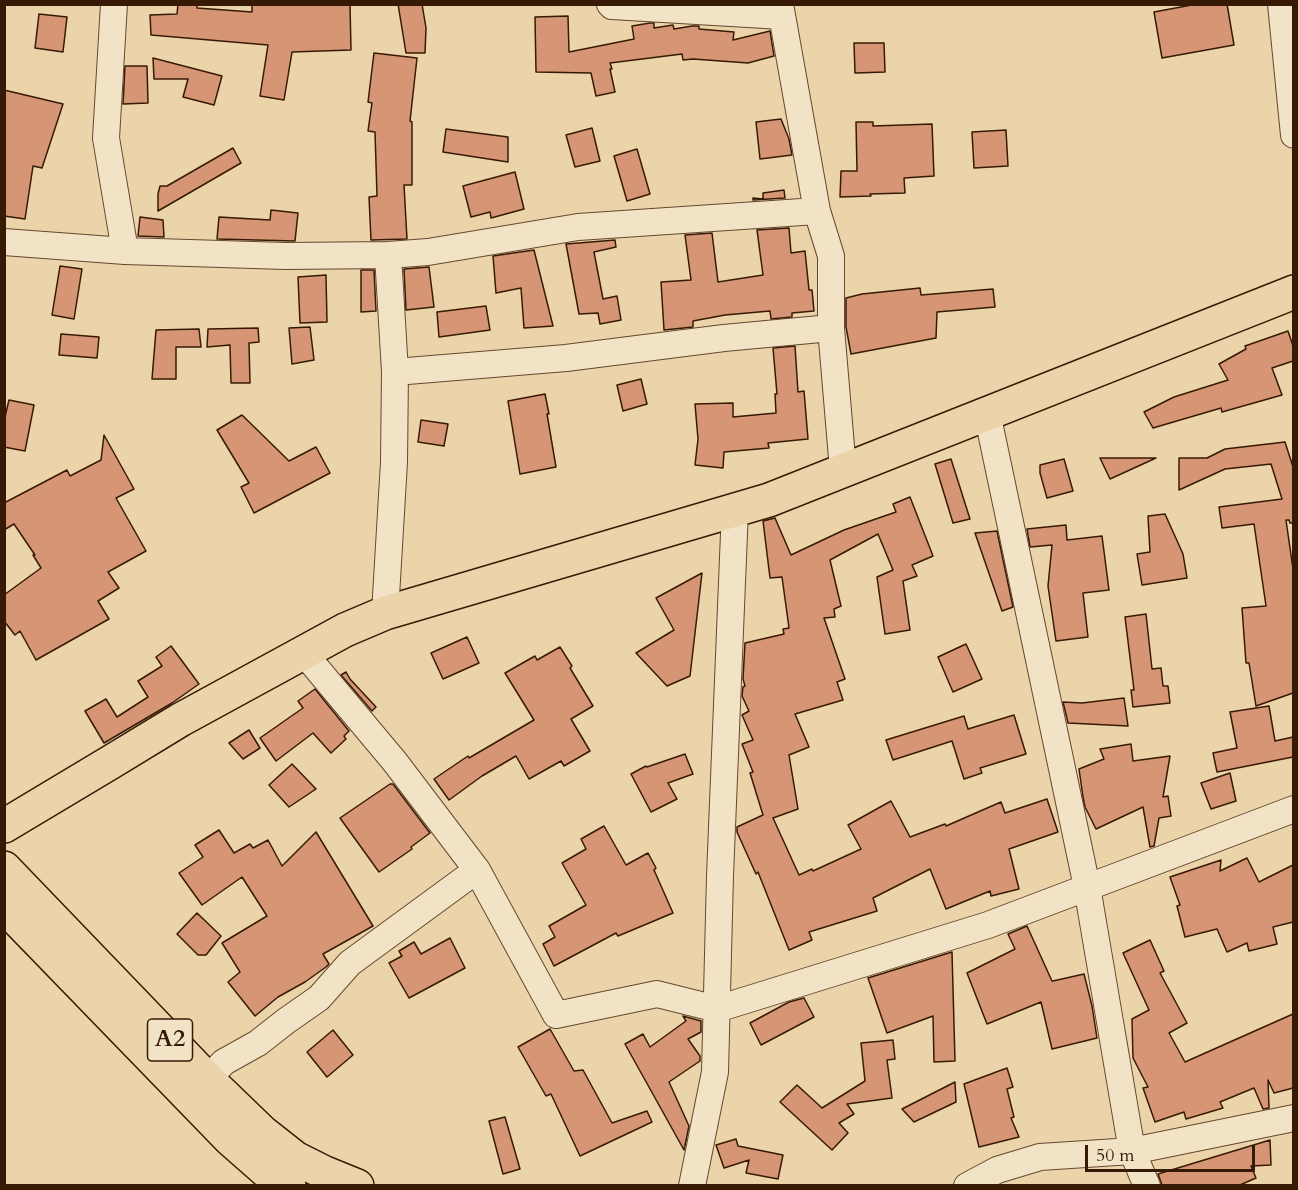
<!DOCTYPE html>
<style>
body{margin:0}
#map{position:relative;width:1298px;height:1190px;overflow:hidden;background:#ebd4a9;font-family:Cardo,serif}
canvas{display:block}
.frame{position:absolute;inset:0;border:6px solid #371a05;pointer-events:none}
.scale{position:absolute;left:1085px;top:1145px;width:170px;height:27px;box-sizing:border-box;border:3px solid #371a05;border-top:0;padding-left:8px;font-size:18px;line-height:21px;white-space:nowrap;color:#371a05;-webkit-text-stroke:4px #f2e3c7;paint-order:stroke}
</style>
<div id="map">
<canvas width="1298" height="1190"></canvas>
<div class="frame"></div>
<div class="scale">50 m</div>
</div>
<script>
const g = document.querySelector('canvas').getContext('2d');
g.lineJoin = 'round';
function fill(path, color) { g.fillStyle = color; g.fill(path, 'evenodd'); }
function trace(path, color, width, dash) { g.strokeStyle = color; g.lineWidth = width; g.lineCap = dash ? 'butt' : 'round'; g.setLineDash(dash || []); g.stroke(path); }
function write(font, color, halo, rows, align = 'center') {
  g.font = font + ' Cardo,serif'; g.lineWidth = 4.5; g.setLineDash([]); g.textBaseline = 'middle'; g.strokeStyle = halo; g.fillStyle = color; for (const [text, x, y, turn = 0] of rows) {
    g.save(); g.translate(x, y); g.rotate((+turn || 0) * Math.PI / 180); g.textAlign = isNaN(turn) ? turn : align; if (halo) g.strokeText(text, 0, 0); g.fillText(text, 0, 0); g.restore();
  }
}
const building = new Path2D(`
 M 178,4 L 197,4 L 197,8 L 252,12 L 252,4 L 350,4 L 351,50 L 292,52 L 284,100 L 260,96 L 268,45 L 151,35 L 150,15 L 177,14 Z
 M 398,4 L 422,4 L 426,28 L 425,53 L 406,53 Z
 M 1197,4 L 1227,4 L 1234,45 L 1162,58 L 1154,12 Z
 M 39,14 L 67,17 L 63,52 L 35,48 Z
 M 568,16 L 569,52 L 634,39 L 632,26 L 650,23 L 654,23 L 654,28 L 673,25 L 674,29 L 692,26 L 699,26 L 699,29 L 734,32 L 733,40 L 770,31 L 774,56 L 748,63 L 693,59 L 683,60 L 682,54 L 610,63 L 612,69 L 610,69 L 615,92 L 596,96 L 591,73 L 536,72 L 535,17 Z
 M 854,43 L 884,43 L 885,72 L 855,73 Z
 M 374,53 L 417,58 L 410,121 L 412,122 L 412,185 L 404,185 L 407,239 L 371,240 L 369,197 L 377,196 L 375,132 L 368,131 L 372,103 L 368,102 Z
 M 153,58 L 222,76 L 214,105 L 183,97 L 188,79 L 154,79 Z
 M 125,66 L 147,66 L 148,103 L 123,104 Z
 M 4,90 L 63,104 L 42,168 L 33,166 L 25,219 L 4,216 Z
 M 781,119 L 789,139 L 792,155 L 760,159 L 756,122 Z
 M 856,122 L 873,122 L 873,126 L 932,124 L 934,176 L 904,178 L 905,193 L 870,194 L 871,196 L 840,197 L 841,171 L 857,171 Z
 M 592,128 L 600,161 L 575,167 L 566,135 Z
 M 446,129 L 508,137 L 508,162 L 443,152 Z
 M 1006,130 L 1008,166 L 974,168 L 972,132 Z
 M 233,148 L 241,163 L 158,211 L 158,194 L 160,186 L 167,186 Z
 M 637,149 L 650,194 L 627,201 L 614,156 Z
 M 515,172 L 524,209 L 491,218 L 490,212 L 471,217 L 463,186 Z
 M 784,190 L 785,198 L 753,200 L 753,198 L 763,199 L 763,193 Z
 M 271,210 L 298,213 L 295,241 L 217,239 L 219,217 L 270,220 Z
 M 140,217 L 163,220 L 164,237 L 138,236 Z
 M 789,228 L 791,253 L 805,251 L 809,290 L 812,290 L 814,311 L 792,313 L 792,317 L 771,319 L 770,311 L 725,315 L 693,321 L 693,327 L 664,330 L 661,282 L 691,280 L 685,235 L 712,233 L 718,282 L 763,275 L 757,230 Z
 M 615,240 L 616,247 L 594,252 L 603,299 L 617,296 L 621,320 L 600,324 L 598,313 L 579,314 L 566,244 Z
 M 534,250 L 553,326 L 524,328 L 521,288 L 496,293 L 493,256 Z
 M 60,266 L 82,269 L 74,319 L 52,315 Z
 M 429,267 L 434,307 L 406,310 L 404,269 Z
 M 361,270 L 374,270 L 376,311 L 361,312 Z
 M 326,275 L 327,322 L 300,323 L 298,277 Z
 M 920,288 L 921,295 L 993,289 L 995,307 L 937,312 L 936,338 L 851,354 L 846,327 L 846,298 L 862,294 Z
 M 486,306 L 490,330 L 439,337 L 437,312 Z
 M 310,327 L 314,360 L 292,364 L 289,328 Z
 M 258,328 L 259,342 L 249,343 L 250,383 L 231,383 L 230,345 L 207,347 L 208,329 Z
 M 199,329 L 201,347 L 176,347 L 176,379 L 152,379 L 156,330 Z
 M 1288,331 L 1293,346 L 1293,361 L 1272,368 L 1282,395 L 1222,412 L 1221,408 L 1153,428 L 1144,412 L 1174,397 L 1228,380 L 1219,364 L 1246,349 L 1245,346 Z
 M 61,334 L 99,337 L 97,358 L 59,355 Z
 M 795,346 L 798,392 L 804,391 L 808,439 L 768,443 L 769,448 L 724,452 L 723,468 L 695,465 L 698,439 L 695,404 L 733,403 L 733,417 L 776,413 L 775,394 L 777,394 L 773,348 Z
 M 641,379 L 647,404 L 623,411 L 617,385 Z
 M 545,394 L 549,414 L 547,414 L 556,467 L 520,474 L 508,401 Z
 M 9,400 L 34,405 L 25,451 L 4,447 L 4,421 Z
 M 242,415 L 289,461 L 316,447 L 330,473 L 254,513 L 241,487 L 249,483 L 217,430 Z
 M 421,420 L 448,424 L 444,446 L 418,442 Z
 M 104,435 L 134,489 L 116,498 L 146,551 L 108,572 L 119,588 L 98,601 L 109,619 L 36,660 L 20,631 L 15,635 L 4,621 L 4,595 L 41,568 L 33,555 L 35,555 L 14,524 L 4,530 L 4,503 L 67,470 L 70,476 L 101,460 Z
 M 1285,442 L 1293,467 L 1293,523 L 1290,523 L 1289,520 L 1286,520 L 1293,569 L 1293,693 L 1256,706 L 1249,663 L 1246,663 L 1242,608 L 1266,606 L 1254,524 L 1222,528 L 1219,507 L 1282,499 L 1271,464 L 1225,469 L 1179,490 L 1179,458 L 1207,458 L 1225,449 Z
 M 1100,458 L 1156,458 L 1110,479 Z
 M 951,459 L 970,519 L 953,523 L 935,464 Z
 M 1064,459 L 1073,491 L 1047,498 L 1040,473 L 1040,465 Z
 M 910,497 L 933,556 L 912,565 L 917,576 L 903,581 L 910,630 L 885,634 L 877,577 L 893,570 L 878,534 L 830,560 L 841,606 L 834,609 L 835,617 L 824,618 L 845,679 L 837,682 L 843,700 L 795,714 L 809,747 L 789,755 L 798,809 L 773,818 L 799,875 L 812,869 L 813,871 L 861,849 L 848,825 L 891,801 L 910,837 L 945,824 L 946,826 L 1001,802 L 1005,813 L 1047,799 L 1058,832 L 1009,849 L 1019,889 L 991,896 L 990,891 L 946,909 L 930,869 L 873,898 L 877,911 L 809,932 L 812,940 L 789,950 L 758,872 L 756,874 L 737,832 L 737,827 L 763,815 L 750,773 L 753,772 L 742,744 L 753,740 L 742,715 L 749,711 L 742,696 L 743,687 L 745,686 L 743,679 L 745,643 L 784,634 L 783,629 L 789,628 L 782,577 L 770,578 L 763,521 L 775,518 L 791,555 L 844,530 L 896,512 L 893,504 Z
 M 1165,514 L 1183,554 L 1187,578 L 1142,585 L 1137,554 L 1150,552 L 1148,516 Z
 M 1066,525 L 1067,540 L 1102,536 L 1109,590 L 1083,593 L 1088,637 L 1056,641 L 1048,586 L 1052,545 L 1030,547 L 1027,529 Z
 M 997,531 L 1013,607 L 1002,611 L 975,533 Z
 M 702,573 L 690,676 L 667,686 L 636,653 L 674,630 L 656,598 Z
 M 1146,614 L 1152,669 L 1161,668 L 1163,686 L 1168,686 L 1170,703 L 1133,707 L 1131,690 L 1134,690 L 1125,617 Z
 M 467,637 L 479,663 L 443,679 L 431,653 Z
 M 966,644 L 982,679 L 953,692 L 938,657 Z
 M 171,646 L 199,684 L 172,703 L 104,743 L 85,711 L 106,699 L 117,717 L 148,697 L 138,681 L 162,666 L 156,657 Z
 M 560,647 L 572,666 L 570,668 L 593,706 L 571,719 L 590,751 L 564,766 L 561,761 L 529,779 L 516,756 L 482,776 L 449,800 L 434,779 L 468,756 L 469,758 L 534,720 L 505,673 L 535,656 L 537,660 Z
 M 346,672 L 350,679 L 376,707 L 372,711 L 341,675 Z
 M 315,689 L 349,731 L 344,736 L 346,739 L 331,753 L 313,733 L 276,761 L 260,738 L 303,708 L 298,701 Z
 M 1124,698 L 1128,726 L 1068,723 L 1063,702 L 1082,703 Z
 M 1269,706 L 1275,741 L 1293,737 L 1293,757 L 1217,772 L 1213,753 L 1237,748 L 1230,712 Z
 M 1014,715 L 1026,754 L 980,768 L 982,773 L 964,779 L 952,741 L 893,760 L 886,740 L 964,716 L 968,729 Z
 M 249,730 L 260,748 L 243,759 L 229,743 Z
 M 1131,744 L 1133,761 L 1170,756 L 1163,797 L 1168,796 L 1171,816 L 1159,818 L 1154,846 L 1150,847 L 1143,807 L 1096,829 L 1085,807 L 1083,797 L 1079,769 L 1104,759 L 1100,749 Z
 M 685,754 L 693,774 L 668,783 L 677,799 L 651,812 L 631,774 L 646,766 L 647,767 Z
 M 292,764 L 316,789 L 289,807 L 269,785 Z
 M 1230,773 L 1236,801 L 1211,809 L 1201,783 Z
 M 390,784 L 393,784 L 430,833 L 411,847 L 412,849 L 379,872 L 340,818 Z
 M 604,826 L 626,865 L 648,853 L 656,868 L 654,870 L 673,913 L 618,936 L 616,933 L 554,966 L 543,944 L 555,937 L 549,926 L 586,905 L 562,863 L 586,849 L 581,839 Z
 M 219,830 L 234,853 L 250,844 L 253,848 L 268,840 L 282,866 L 316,832 L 373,926 L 323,954 L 329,964 L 326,967 L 305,982 L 278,997 L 255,1016 L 228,982 L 240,972 L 222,943 L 267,916 L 242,877 L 202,905 L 179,873 L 203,857 L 195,845 Z
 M 1247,858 L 1259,882 L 1293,865 L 1293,922 L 1273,927 L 1277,944 L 1249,951 L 1247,943 L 1227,952 L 1217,929 L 1185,937 L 1177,906 L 1180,905 L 1170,877 L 1221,860 L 1220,871 Z
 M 197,913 L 221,936 L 206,955 L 198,955 L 177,934 Z
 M 1027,926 L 1052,981 L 1053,981 L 1084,974 L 1092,1006 L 1097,1038 L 1052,1049 L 1041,1002 L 987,1024 L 967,973 L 1015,949 L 1008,934 Z
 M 450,938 L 465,968 L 409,998 L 389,963 L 402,956 L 399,951 L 414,942 L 421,954 Z
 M 1150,940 L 1164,971 L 1160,973 L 1187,1023 L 1169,1033 L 1185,1062 L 1293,1014 L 1293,1088 L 1274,1093 L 1268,1080 L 1269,1108 L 1263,1109 L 1254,1088 L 1220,1102 L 1223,1108 L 1186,1119 L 1184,1112 L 1155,1122 L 1143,1088 L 1148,1087 L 1133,1058 L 1132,1019 L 1149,1010 L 1123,953 Z
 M 952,952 L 955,1061 L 934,1062 L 933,1016 L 887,1033 L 868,978 Z
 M 804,998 L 814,1017 L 761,1045 L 750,1023 L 789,1002 Z
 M 683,1016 L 701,1021 L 701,1032 L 688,1039 L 700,1056 L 700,1061 L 669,1082 L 689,1126 L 684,1150 L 625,1044 L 643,1034 L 650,1047 L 686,1021 Z
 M 550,1029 L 574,1071 L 583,1070 L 612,1123 L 647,1111 L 652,1122 L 580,1156 L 551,1094 L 546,1096 L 518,1047 Z
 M 333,1030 L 353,1055 L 327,1077 L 307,1052 Z
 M 893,1040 L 895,1059 L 887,1060 L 892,1098 L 847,1104 L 854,1114 L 839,1123 L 848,1133 L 832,1150 L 780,1102 L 797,1085 L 822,1108 L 865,1081 L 861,1043 Z
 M 1007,1068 L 1013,1087 L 1007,1089 L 1014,1117 L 1011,1118 L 1019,1137 L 979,1147 L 964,1084 Z
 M 955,1082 L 956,1102 L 914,1122 L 902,1109 Z
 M 505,1117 L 520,1169 L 503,1174 L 489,1121 Z
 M 736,1139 L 738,1146 L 783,1155 L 778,1179 L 746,1173 L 749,1160 L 724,1168 L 716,1145 Z
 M 1270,1140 L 1271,1165 L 1251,1166 L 1256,1178 L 1240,1185 L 1162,1185 L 1158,1174 Z`);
const minor = new Path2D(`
 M 114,4 L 106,138 L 125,251
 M 610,4 L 612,6 L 782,16
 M 780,4 L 817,211
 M 1281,4 L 1294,135
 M 4,242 L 125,251 L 285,256 L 388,255 L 428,252 L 578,227 L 817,211 L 831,256 L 831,328
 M 395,372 L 566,358 L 724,338 L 831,328 L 843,470
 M 987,413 L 1087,887 L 1132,1151 L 1147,1186
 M 385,613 L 394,462 L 395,372 L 388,255
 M 477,870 L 556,1015 L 657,994 L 717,1009 L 988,925 L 1294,809
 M 207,1079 L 224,1062 L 258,1043 L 286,1021 L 319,998 L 350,963 L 477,870 L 395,762 L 303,652
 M 692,1186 L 715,1072 L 720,876 L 735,509
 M 967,1186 L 997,1170 L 1040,1157 L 1132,1151 L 1294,1118`);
const major = new Path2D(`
 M 4,826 L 111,762 L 180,720 L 345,630 L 385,613 L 769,500 L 1294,292`);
const highway = new Path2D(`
 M 4,868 L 207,1079 L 262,1132 L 295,1158 L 325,1173 L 357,1186
 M 4,906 L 230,1139 L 271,1175 L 289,1186`);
const shields = [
 [170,1040,45]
];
const shieldNames = [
 ["A2",170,1040]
];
fill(building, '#d69574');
trace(building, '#371a05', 1.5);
trace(minor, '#64482e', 28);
trace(major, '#371a05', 36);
trace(highway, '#371a05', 36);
trace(minor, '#f2e3c7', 26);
trace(major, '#ebd4a9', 33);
trace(highway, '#ebd4a9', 33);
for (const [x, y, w] of shields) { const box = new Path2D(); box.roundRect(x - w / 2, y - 21, w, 42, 4.5); g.fillStyle = '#f2e3c7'; g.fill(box); trace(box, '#371a05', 1.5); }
write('bold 24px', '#371a05', null, shieldNames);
</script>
